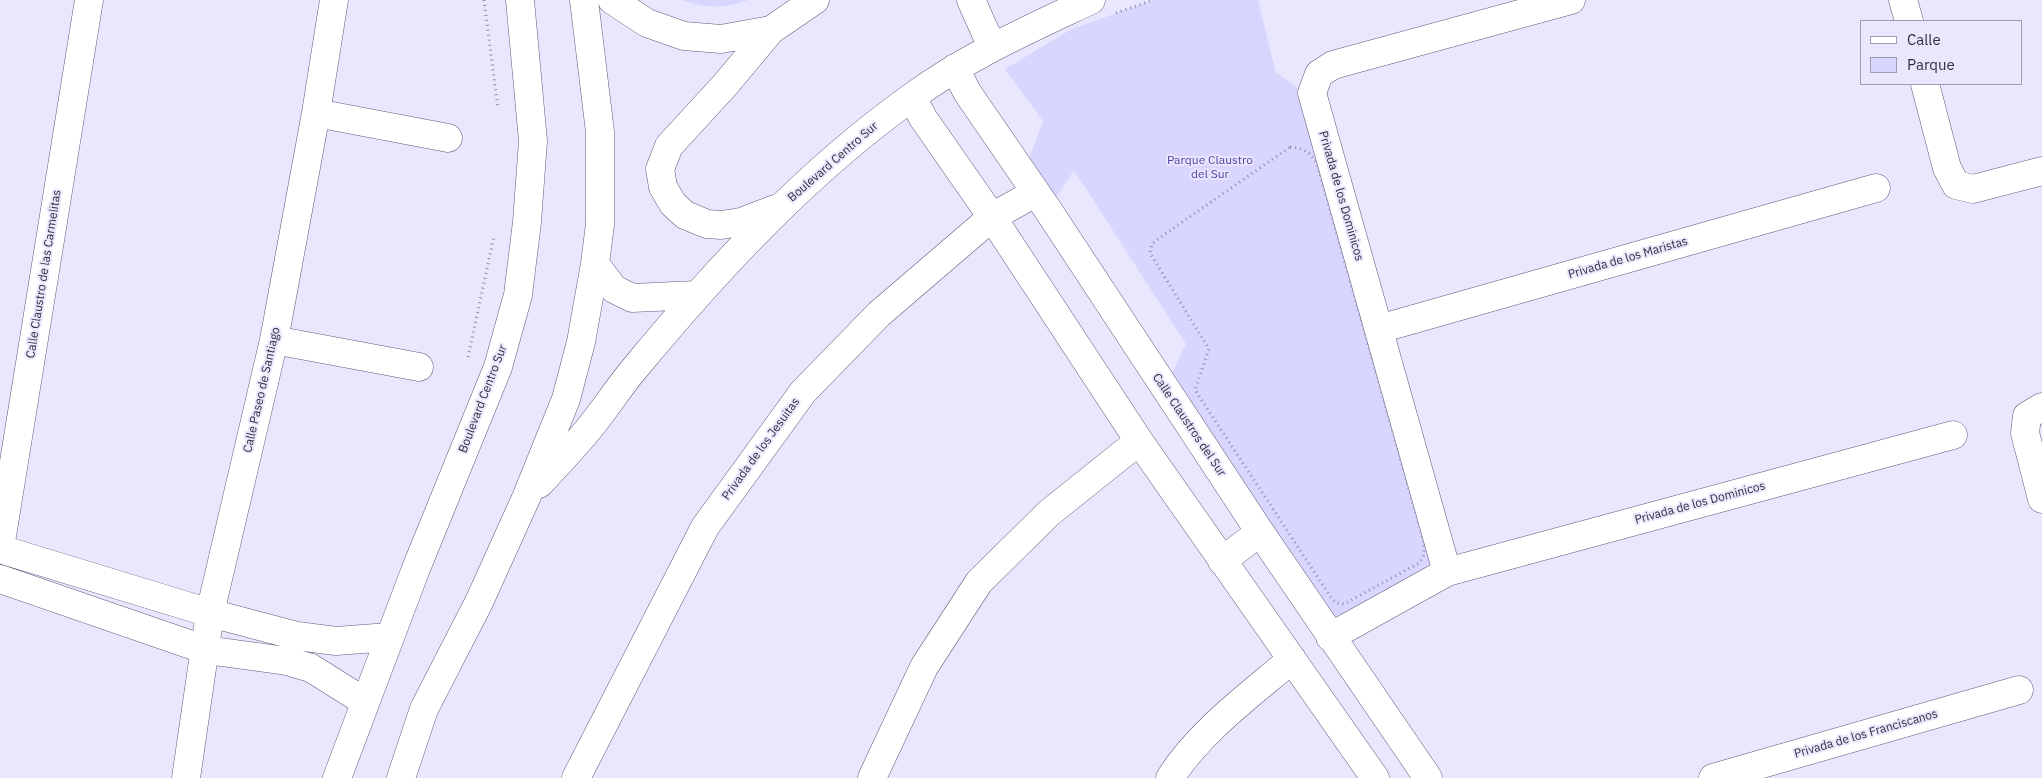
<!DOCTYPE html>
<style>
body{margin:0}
#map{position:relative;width:2042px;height:778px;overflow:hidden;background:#e8e7fd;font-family:"IBM Plex Sans",sans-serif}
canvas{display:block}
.legend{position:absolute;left:1860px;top:20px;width:162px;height:65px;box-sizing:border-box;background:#e8e7fd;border:1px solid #9e9db0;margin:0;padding:6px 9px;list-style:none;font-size:15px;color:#302f3d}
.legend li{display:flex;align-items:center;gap:10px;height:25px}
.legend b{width:25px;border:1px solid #9e9db0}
</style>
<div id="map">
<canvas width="2042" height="778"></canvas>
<ul class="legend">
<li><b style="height:6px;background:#fff"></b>Calle</li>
<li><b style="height:14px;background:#d8d5fe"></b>Parque</li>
</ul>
</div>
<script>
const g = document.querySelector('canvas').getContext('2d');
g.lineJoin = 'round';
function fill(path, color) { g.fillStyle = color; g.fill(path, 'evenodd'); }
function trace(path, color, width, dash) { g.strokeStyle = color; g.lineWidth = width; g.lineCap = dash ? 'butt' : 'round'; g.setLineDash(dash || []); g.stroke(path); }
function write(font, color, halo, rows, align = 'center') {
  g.font = font + ' "IBM Plex Sans",sans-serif'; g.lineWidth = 4; g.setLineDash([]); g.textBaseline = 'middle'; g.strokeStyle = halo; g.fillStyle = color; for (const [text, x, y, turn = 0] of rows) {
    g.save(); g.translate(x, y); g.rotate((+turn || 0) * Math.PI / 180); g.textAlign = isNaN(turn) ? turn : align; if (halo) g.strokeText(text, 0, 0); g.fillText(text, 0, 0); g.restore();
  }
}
const green = new Path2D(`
 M 682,0 L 748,0 C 724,9 706,8 682,0 Z
 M 1153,0 L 1258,0 L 1276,73 L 1309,95 L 1447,572 L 1330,637 L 1165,388 L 1186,344 L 1074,170 L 1048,210 L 1023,175 L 1043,121 L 1005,69 L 1072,29 Z`);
const path = new Path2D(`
 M 484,0 L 498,109
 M 1116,13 L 1153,0
 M 1290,147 C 1304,148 1310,152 1317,164 L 1424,542 L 1424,555 L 1419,563 L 1344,604 L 1336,603 L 1330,596 L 1195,390 L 1209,349 L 1150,253 L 1152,244 L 1158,239 Z
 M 468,357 L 494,236`);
const minor = new Path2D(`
 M 612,0 L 647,23 L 684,36 L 721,39 L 771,30 L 815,0
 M 971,0 L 992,47
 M 1903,0 L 1909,21
 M 771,30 L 725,85 L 669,146 L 660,169 L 663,187 L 673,204 L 685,215 L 707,224 L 721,225 L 741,222 L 775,209
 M 955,68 L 967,92 L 1048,210 L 1260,532 L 1428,778
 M 1925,84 L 1947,168 L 1956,185 L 1973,189 L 2042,171
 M 912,97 L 923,118 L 992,217 L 1139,441 L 1375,778
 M 316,113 L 448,138
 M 595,264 L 614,289 L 632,298 L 697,295
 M 1379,329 L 1876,188
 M 274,340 L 419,367
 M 2042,407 L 2027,416 L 2025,433 L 2042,499
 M 539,484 C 555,467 572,449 587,431 C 604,411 618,388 635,368 C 717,269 807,172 912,97 C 966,57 1030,29 1091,0
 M 0,548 L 89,0
 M 0,549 L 210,613 L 297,636 L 336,641 L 389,637
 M 1222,561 L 1260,532
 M 1447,572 L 1312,93 L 1319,74 L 1333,65 L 1571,0
 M 0,579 L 206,650 L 287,661 L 311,668 L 365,702
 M 1330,637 L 1447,572 L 1953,435
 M 186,778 L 210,613 L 274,340 L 316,113 L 334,0
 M 337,778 L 415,571 L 498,367 L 518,295 L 527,222 L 533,141 L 520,0
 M 401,778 L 424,709 L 479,602 L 526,498 L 566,399 L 581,342 L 595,264 L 600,224 L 600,132 L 584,0
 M 576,778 L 705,527 L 803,392 L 879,314 L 992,217 L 1035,193
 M 872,778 L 924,667 L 979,582 L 1049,513 L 1139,441
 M 1170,778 C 1200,731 1250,695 1292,659
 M 1713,778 L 2019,690`);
const parkNames = [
 ["Parque Claustro",1210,161],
 ["del Sur",1210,175]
];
const streetNames = [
 ["Boulevard Centro Sur",833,162,-41],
 ["Privada de los Dominicos",1341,196,74],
 ["Privada de los Maristas",1628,258,-16],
 ["Calle Claustro de las Carmelitas",44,274,-81],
 ["Calle Paseo de Santiago",262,390,-77],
 ["Boulevard Centro Sur",483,399,-69],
 ["Calle Claustros del Sur",1189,425,56],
 ["Privada de los Jesuitas",761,449,-54],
 ["Privada de los Dominicos",1700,503,-15],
 ["Privada de los Franciscanos",1866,734,-16]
];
fill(green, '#d8d5fe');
trace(minor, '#5e5b7a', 29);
trace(path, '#8f8ea0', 3, [1, 4]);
trace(minor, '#fff', 28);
write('12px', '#5640a6', '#e8e7fd', parkNames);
write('12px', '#302f3d', '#e8e7fd', streetNames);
</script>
